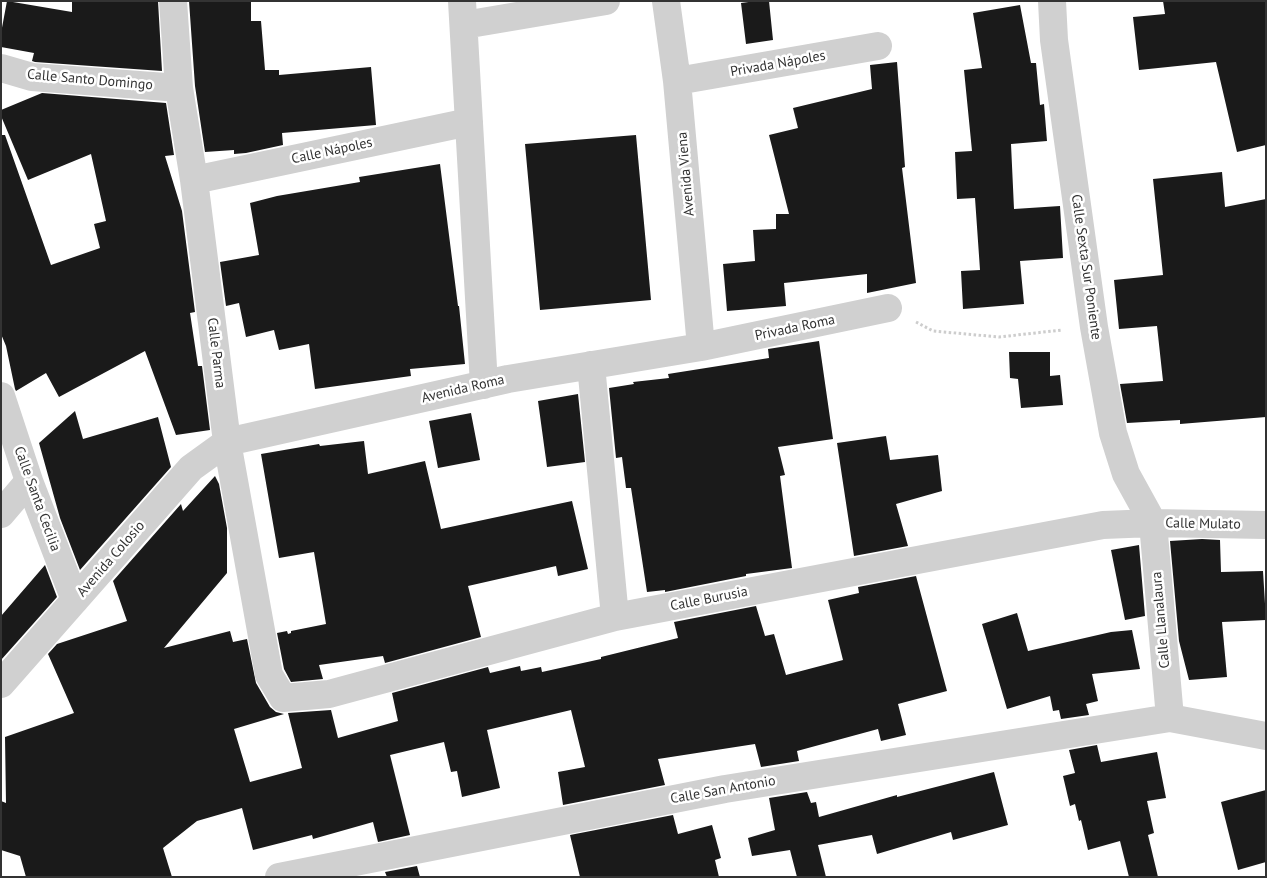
<!DOCTYPE html>
<meta charset="utf-8">
<style>
body{margin:0}
#map{position:relative;width:1267px;height:878px;overflow:hidden;background:#fff;font-family:"PT Sans",sans-serif}
canvas{display:block}
.frame{position:absolute;inset:0;border:2px solid #333;pointer-events:none}
</style>
<div id="map">
<canvas width="1267" height="878"></canvas>
<div class="frame"></div>
</div>
<script>
const g = document.querySelector('canvas').getContext('2d');
g.lineJoin = 'round';
function fill(path, color) { g.fillStyle = color; g.fill(path, 'evenodd'); }
function trace(path, color, width, dash) { g.strokeStyle = color; g.lineWidth = width; g.lineCap = dash ? 'butt' : 'round'; g.setLineDash(dash || []); g.stroke(path); }
function write(font, color, halo, rows, align = 'center') {
  g.font = font + ' "PT Sans",sans-serif'; g.lineWidth = 5; g.setLineDash([]); g.textBaseline = 'middle'; g.strokeStyle = halo; g.fillStyle = color; for (const [text, x, y, turn = 0] of rows) {
    g.save(); g.translate(x, y); g.rotate((+turn || 0) * Math.PI / 180); g.textAlign = isNaN(turn) ? turn : align; if (halo) g.strokeText(text, 0, 0); g.fillText(text, 0, 0); g.restore();
  }
}
const building = new Path2D(`
 M 7,1 L 72,12 L 72,1 L 158,1 L 162,71 L 35,62 L 32,61 L 34,53 L 1,47 L 1,33 Z
 M 189,1 L 251,1 L 251,21 L 261,21 L 265,70 L 279,70 L 279,75 L 371,67 L 376,125 L 282,133 L 283,145 L 246,153 L 234,154 L 234,150 L 205,152 L 195,86 Z
 M 756,1 L 769,1 L 773,40 L 746,44 L 741,3 Z
 M 1163,1 L 1266,1 L 1266,145 L 1237,152 L 1216,62 L 1139,70 L 1133,17 L 1165,14 Z
 M 1020,5 L 1031,63 L 1036,63 L 1040,105 L 1044,104 L 1047,141 L 1011,144 L 1014,209 L 1060,206 L 1063,258 L 1020,261 L 1024,304 L 963,309 L 961,271 L 980,270 L 975,198 L 957,199 L 955,152 L 972,151 L 964,70 L 982,68 L 973,13 Z
 M 897,62 L 905,167 L 902,168 L 916,283 L 867,293 L 867,274 L 784,283 L 786,306 L 727,311 L 723,264 L 755,261 L 753,230 L 776,229 L 776,214 L 789,214 L 769,135 L 798,128 L 793,108 L 872,89 L 870,65 Z
 M 42,93 L 166,103 L 174,155 L 165,156 L 182,211 L 195,312 L 190,313 L 198,366 L 202,366 L 210,430 L 176,435 L 145,351 L 59,397 L 46,373 L 16,391 L 15,389 L 6,346 L 1,334 L 1,135 L 5,135 L 51,265 L 100,248 L 94,224 L 106,221 L 91,154 L 28,180 L 1,116 L 1,110 Z
 M 636,135 L 651,300 L 540,310 L 525,144 Z
 M 440,164 L 458,306 L 459,306 L 465,364 L 410,369 L 411,376 L 315,389 L 309,344 L 279,350 L 274,330 L 246,337 L 239,303 L 226,306 L 220,262 L 259,255 L 250,203 L 277,196 L 360,182 L 359,177 Z
 M 1222,172 L 1225,207 L 1266,199 L 1266,417 L 1180,424 L 1180,420 L 1127,423 L 1120,384 L 1163,381 L 1157,326 L 1119,329 L 1114,280 L 1163,275 L 1153,179 Z
 M 819,341 L 833,439 L 778,447 L 785,475 L 780,476 L 792,568 L 746,574 L 746,576 L 665,592 L 665,590 L 647,592 L 631,488 L 626,488 L 622,457 L 616,458 L 609,388 L 634,384 L 633,382 L 669,378 L 668,374 L 769,358 L 768,349 Z
 M 1009,352 L 1050,352 L 1050,376 L 1060,375 L 1063,405 L 1021,408 L 1018,379 L 1010,378 Z
 M 578,394 L 585,462 L 547,467 L 538,401 Z
 M 75,411 L 83,439 L 158,417 L 171,467 L 80,570 L 60,518 L 39,443 Z
 M 471,413 L 480,460 L 438,468 L 429,421 Z
 M 886,436 L 890,460 L 938,455 L 942,491 L 896,504 L 908,546 L 854,556 L 837,443 Z
 M 364,441 L 368,474 L 425,461 L 441,529 L 572,501 L 588,569 L 558,576 L 556,566 L 468,586 L 481,637 L 385,663 L 383,656 L 319,665 L 323,679 L 291,682 L 284,669 L 277,633 L 287,631 L 288,634 L 291,633 L 291,631 L 326,624 L 314,552 L 279,558 L 261,454 L 319,444 L 320,446 Z
 M 215,476 L 219,484 L 227,528 L 227,573 L 164,648 L 230,631 L 233,642 L 247,639 L 256,683 L 270,707 L 276,712 L 284,714 L 234,729 L 250,782 L 302,768 L 288,713 L 331,710 L 338,738 L 398,721 L 392,693 L 488,667 L 490,673 L 520,666 L 521,671 L 541,667 L 542,672 L 601,659 L 601,657 L 678,638 L 674,622 L 756,606 L 765,636 L 774,634 L 786,675 L 843,660 L 828,600 L 859,593 L 858,587 L 916,576 L 947,691 L 898,704 L 906,735 L 881,741 L 878,729 L 797,751 L 799,761 L 761,767 L 755,744 L 658,759 L 665,785 L 563,805 L 558,772 L 585,767 L 571,710 L 487,730 L 500,788 L 462,797 L 457,771 L 451,772 L 444,742 L 390,755 L 410,835 L 378,842 L 373,822 L 313,839 L 312,835 L 253,850 L 242,808 L 197,821 L 163,848 L 172,877 L 26,877 L 20,856 L 1,850 L 1,801 L 6,803 L 5,737 L 74,713 L 48,654 L 57,644 L 127,621 L 113,581 L 181,504 L 183,511 Z
 M 1202,539 L 1220,540 L 1221,572 L 1263,571 L 1266,620 L 1222,622 L 1227,677 L 1189,680 L 1179,641 L 1170,541 Z
 M 1139,545 L 1145,616 L 1125,620 L 1111,550 Z
 M 45,565 L 57,597 L 1,660 L 1,616 Z
 M 1017,613 L 1028,651 L 1111,632 L 1132,630 L 1140,669 L 1092,674 L 1098,701 L 1086,704 L 1089,715 L 1061,719 L 1059,710 L 1053,711 L 1050,696 L 1007,709 L 982,624 Z
 M 1097,745 L 1101,762 L 1157,752 L 1166,798 L 1147,801 L 1154,833 L 1148,835 L 1158,877 L 1129,877 L 1120,841 L 1088,850 L 1081,820 L 1079,821 L 1075,804 L 1070,806 L 1063,776 L 1075,773 L 1069,750 Z
 M 994,772 L 1008,825 L 953,840 L 951,832 L 877,854 L 872,835 L 818,845 L 826,877 L 797,877 L 790,850 L 752,856 L 748,838 L 775,830 L 769,798 L 807,792 L 811,803 L 816,802 L 819,817 L 897,795 L 897,797 Z
 M 1266,790 L 1266,862 L 1238,870 L 1221,802 Z
 M 673,815 L 678,834 L 712,825 L 721,858 L 715,860 L 719,877 L 580,877 L 570,835 Z
 M 417,866 L 420,877 L 387,877 L 385,872 Z`);
const path = new Path2D(`
 M 916,322 L 933,331 L 999,337 L 1062,330`);
const minor = new Path2D(`
 M 173,1 L 179,88 L 194,180 L 227,442 L 269,675 L 283,698 L 329,694 L 615,617 L 1103,525 L 1153,523 L 1266,525
 M 462,1 L 484,385
 M 666,1 L 677,81 L 701,347
 M 1052,1 L 1054,40 L 1094,327 L 1113,433 L 1126,474 L 1153,523 L 1170,718
 M 464,25 L 606,1
 M 1,68 L 32,77 L 179,88
 M 677,81 L 878,46
 M 194,180 L 469,122
 M 591,365 L 615,617
 M 1,396 L 29,481 L 75,600
 M 1,514 L 29,481
 M 1,684 L 191,468 L 227,442 L 508,379 L 701,347 L 888,308
 M 279,877 L 725,789 L 1170,718 L 1266,736`);
const streetNames = [
 ["Privada Nápoles",778,64,-10],
 ["Calle Santo Domingo",90,80,5],
 ["Calle Nápoles",332,151,-12],
 ["Avenida Viena",686,174,-95],
 ["Calle Sexta Sur Poniente",1086,267,82],
 ["Privada Roma",795,328,-12],
 ["Calle Parma",216,353,83],
 ["Avenida Roma",463,389,-13],
 ["Calle Santa Cecilia",37,499,70],
 ["Calle Mulato",1203,524,1],
 ["Avenida Colosio",111,559,-49],
 ["Calle Burusia",709,599,-11],
 ["Calle Llanalaura",1161,620,-95],
 ["Calle San Antonio",723,790,-10]
];
fill(building, '#1a1a1a');
trace(path, '#cdcdcd', 3, [2.5, 2.5]);
trace(minor, '#d0d0d0', 28);
write('14px', '#333', '#fff', streetNames);
</script>
